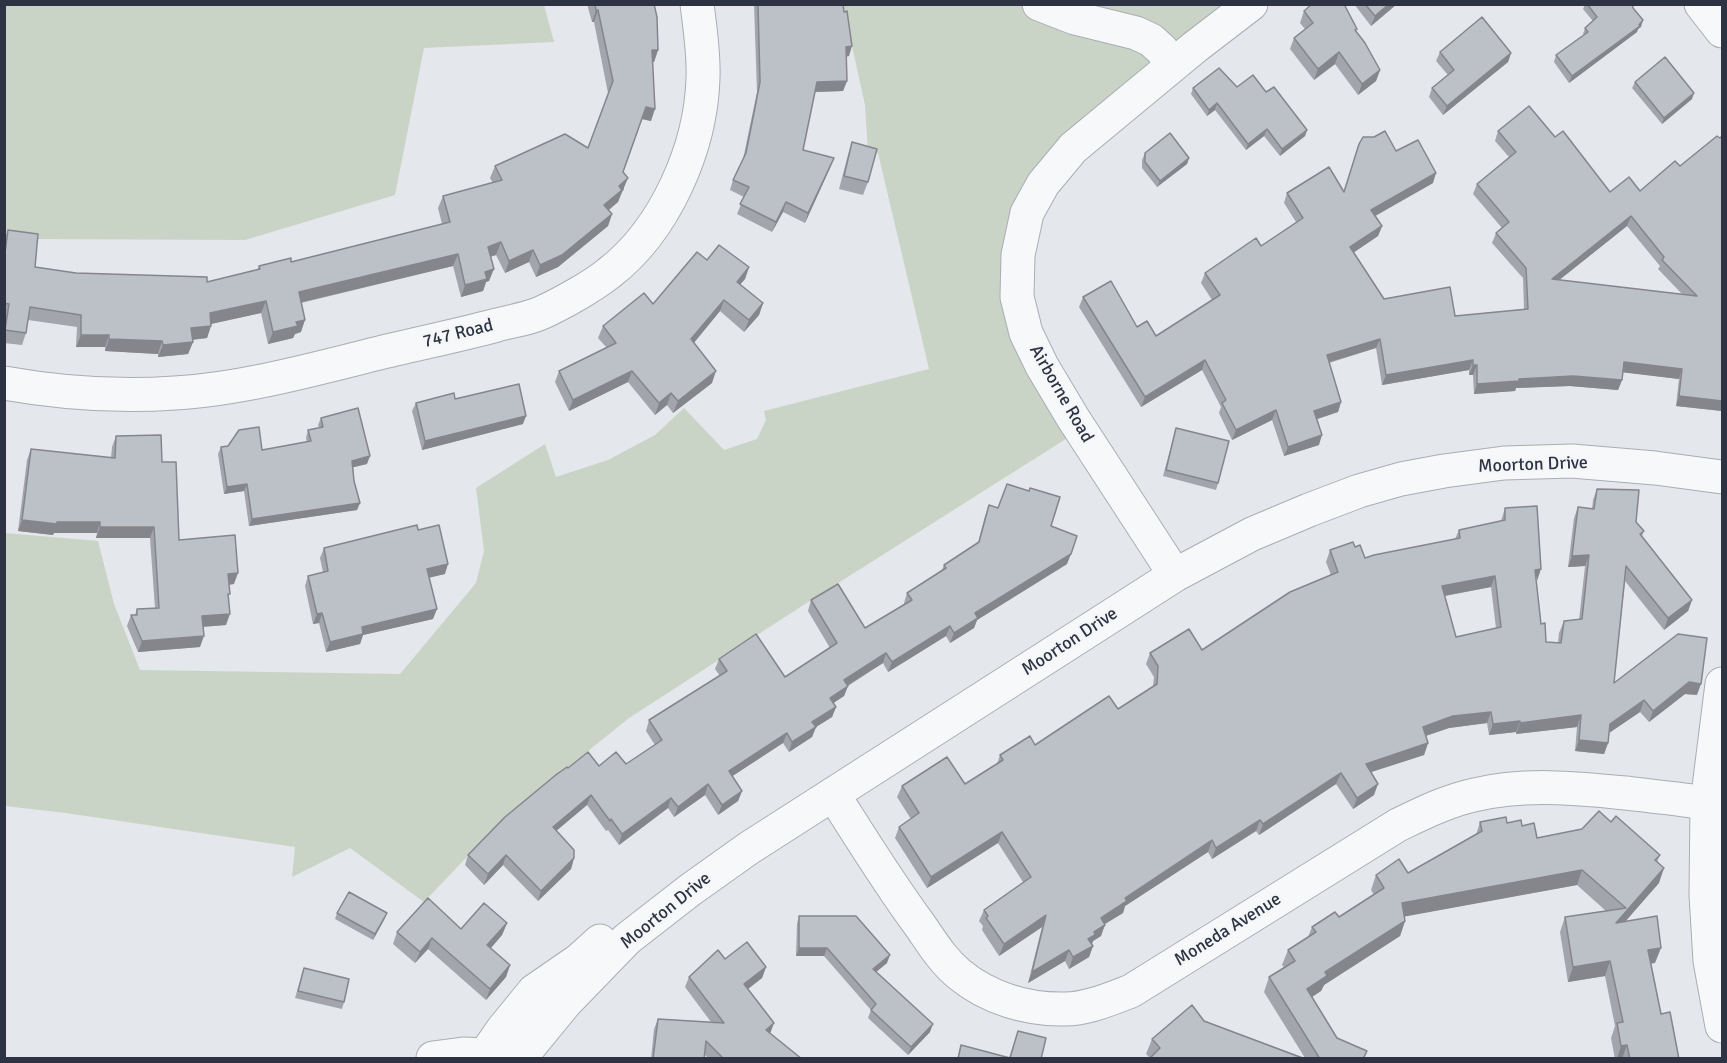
<!DOCTYPE html>
<style>
body{margin:0}
#map{position:relative;width:1727px;height:1063px;overflow:hidden;background:#e4e7eb;font-family:Signika,sans-serif}
canvas{display:block}
.frame{position:absolute;inset:0;border:6px solid #2d3342;pointer-events:none}
</style>
<div id="map">
<canvas width="1727" height="1063"></canvas>
<div class="frame"></div>
</div>
<script>
const g = document.querySelector('canvas').getContext('2d');
g.lineJoin = 'round';
function fill(path, color) { g.fillStyle = color; g.fill(path, 'evenodd'); }
function trace(path, color, width, dash) { g.strokeStyle = color; g.lineWidth = width; g.lineCap = dash ? 'butt' : 'round'; g.setLineDash(dash || []); g.stroke(path); }
function write(font, color, halo, rows, align = 'center') {
  g.font = font + ' Signika,sans-serif'; g.lineWidth = 5; g.setLineDash([]); g.textBaseline = 'middle'; g.strokeStyle = halo; g.fillStyle = color; for (const [text, x, y, turn = 0] of rows) {
    g.save(); g.translate(x, y); g.rotate((+turn || 0) * Math.PI / 180); g.textAlign = isNaN(turn) ? turn : align; if (halo) g.strokeText(text, 0, 0); g.fillText(text, 0, 0); g.restore();
  }
}
const green = new Path2D(`
 M 4,5 L 544,5 L 554,42 L 424,48 L 395,195 L 245,240 L 31,239 L 5,234 Z
 M 843,5 L 1250,5 L 1042,184 L 1015,298 L 1080,430 L 805,604 L 629,718 L 501,821 L 424,902 L 350,848 L 292,877 L 295,847 L 66,813 L 5,806 L 5,533 L 98,541 L 114,604 L 140,670 L 400,674 L 476,583 L 484,551 L 476,488 L 545,444 L 556,477 L 608,460 L 655,435 L 684,408 L 724,450 L 757,439 L 766,420 L 764,411 L 929,369 L 878,153 L 868,151 L 865,105 Z`);
const minor = new Path2D(`
 M 1039,4 L 1075,18 L 1136,33 L 1151,40 L 1162,50 L 1172,66
 M 1701,4 L 1722,31
 M 4,383 C 60,393 118,397 175,393 C 241,389 311,370 375,354 C 416,344 456,336 497,325 C 511,321 528,319 541,313 C 561,304 593,286 609,273 C 665,230 701,148 703,78 C 704,53 700,29 697,4
 M 1175,575 L 1073,418 L 1042,366 L 1026,333 L 1017,297 L 1018,255 L 1027,213 L 1043,184 L 1073,148 L 1195,47 L 1251,4
 M 1722,684 L 1707,803 L 1706,895 L 1710,961 L 1722,1026
 M 833,794 C 861,838 888,882 919,924 C 931,941 942,960 959,974 C 988,998 1027,1010 1065,1009 C 1087,1009 1110,999 1131,991 L 1398,825 C 1423,813 1447,801 1474,795 C 1524,783 1575,788 1625,793 C 1652,796 1680,799 1707,803
 M 433,1058 L 463,1054 L 485,1055 L 503,1029 L 534,991 L 579,960 L 600,941
 M 520,1058 L 566,1002 L 627,939 L 690,890 L 749,848 L 1175,575 L 1252,534 L 1309,510 L 1359,491 L 1401,479 L 1444,471 L 1504,463 L 1572,461 L 1655,468 L 1722,477`);
const wall = new Path2D(`
 M 587,4 L 654,4 L 658,50 L 654,62 L 653,62 L 651,121 L 642,119 L 623,172 L 624,190 L 621,192 L 618,202 L 609,210 L 612,214 L 608,226 L 558,267 L 536,277 L 529,262 L 505,273 L 496,255 L 491,256 L 489,281 L 486,282 L 483,291 L 461,297 L 453,266 L 301,303 L 301,332 L 295,334 L 293,338 L 268,344 L 261,313 L 211,324 L 207,338 L 193,340 L 193,342 L 188,354 L 158,357 L 158,354 L 105,351 L 105,347 L 76,347 L 77,327 L 28,320 L 26,333 L 22,345 L 4,343 L 4,240 L 8,230 L 35,267 L 76,273 L 207,282 L 257,270 L 259,266 L 291,262 L 442,224 L 438,208 L 443,196 L 493,183 L 490,178 L 495,166 L 588,148 L 608,93 L 594,22 L 592,22 Z
 M 754,4 L 843,4 L 849,56 L 846,57 L 847,81 L 843,91 L 815,92 L 803,150 L 834,158 L 830,168 L 805,223 L 783,212 L 772,232 L 737,214 L 744,197 L 730,190 L 733,180 L 743,159 L 757,92 Z
 M 1354,4 L 1397,4 L 1371,26 Z
 M 1585,4 L 1632,4 L 1633,8 L 1641,27 L 1638,29 L 1637,32 L 1569,83 L 1554,62 L 1556,55 L 1584,35 L 1583,34 L 1585,28 L 1593,21 L 1583,9 Z
 M 1304,11 L 1356,31 L 1380,70 L 1376,81 L 1358,95 L 1335,64 L 1314,80 L 1290,49 L 1294,38 L 1305,29 L 1300,23 Z
 M 1440,52 L 1511,53 L 1508,62 L 1443,115 L 1429,97 L 1432,88 L 1448,75 L 1436,61 Z
 M 1635,82 L 1692,99 L 1662,124 L 1632,88 Z
 M 1237,87 L 1266,92 L 1307,130 L 1305,136 L 1280,156 L 1264,136 L 1246,150 L 1215,110 L 1207,116 L 1191,94 L 1193,88 Z
 M 1498,131 L 1555,137 L 1610,192 L 1640,191 L 1680,166 L 1722,136 L 1722,411 L 1676,406 L 1679,379 L 1623,372 L 1622,380 L 1618,390 L 1570,386 L 1516,388 L 1515,391 L 1474,394 L 1473,375 L 1469,375 L 1469,370 L 1382,385 L 1376,348 L 1329,363 L 1341,402 L 1338,412 L 1317,419 L 1319,445 L 1284,456 L 1272,420 L 1232,440 L 1219,413 L 1221,407 L 1202,370 L 1141,407 L 1079,307 L 1083,297 L 1156,336 L 1212,300 L 1201,283 L 1205,273 L 1261,246 L 1296,222 L 1284,203 L 1287,193 L 1344,191 L 1359,144 L 1396,151 L 1433,183 L 1375,216 L 1382,226 L 1378,236 L 1354,252 L 1384,299 L 1455,316 L 1524,309 L 1523,278 L 1492,243 L 1496,233 L 1502,228 L 1473,194 L 1477,184 L 1509,157 L 1495,141 ZM 1627,226 L 1660,266 L 1658,269 L 1682,294 L 1559,280 Z
 M 852,142 L 868,182 L 863,195 L 839,189 L 848,155 Z
 M 1145,153 L 1189,158 L 1187,164 L 1157,187 L 1142,168 L 1142,160 Z
 M 707,260 L 749,267 L 745,279 L 740,284 L 763,303 L 759,315 L 744,332 L 720,311 L 694,343 L 712,383 L 673,413 L 667,405 L 655,415 L 628,382 L 569,411 L 555,382 L 559,371 L 607,348 L 598,338 L 603,326 L 653,304 Z
 M 455,399 L 523,424 L 422,450 L 412,411 L 416,403 Z
 M 321,418 L 367,464 L 353,467 L 354,481 L 360,503 L 357,510 L 249,526 L 244,491 L 224,494 L 218,454 L 221,447 L 262,450 L 307,442 L 306,438 L 308,430 L 319,428 L 318,425 Z
 M 1176,428 L 1218,483 L 1216,490 L 1163,476 Z
 M 116,436 L 162,462 L 179,540 L 234,584 L 229,585 L 226,625 L 203,627 L 200,647 L 138,652 L 127,626 L 131,615 L 135,615 L 137,609 L 155,608 L 150,538 L 96,538 L 97,533 L 54,533 L 53,535 L 18,531 L 27,460 L 31,449 L 111,458 L 112,447 Z
 M 1597,489 L 1636,522 L 1644,531 L 1642,536 L 1692,600 L 1688,611 L 1664,630 L 1625,581 L 1614,683 L 1697,695 L 1685,694 L 1649,722 L 1640,712 L 1609,733 L 1608,743 L 1604,754 L 1575,751 L 1577,727 L 1516,734 L 1516,732 L 1489,735 L 1487,723 L 1449,728 L 1426,736 L 1428,743 L 1424,755 L 1371,772 L 1374,795 L 1353,809 L 1336,784 L 1259,835 L 1256,831 L 1212,859 L 1208,852 L 1125,906 L 1123,913 L 1104,924 L 1101,936 L 1093,941 L 1092,944 L 1093,946 L 1089,957 L 1069,969 L 1065,961 L 1028,983 L 1042,927 L 999,956 L 982,930 L 983,926 L 979,921 L 984,910 L 1023,882 L 998,843 L 927,888 L 895,838 L 899,827 L 911,819 L 897,797 L 902,786 L 965,784 L 997,764 L 1000,755 L 1035,745 L 1118,709 L 1153,686 L 1154,677 L 1146,664 L 1150,653 L 1202,650 L 1331,575 L 1326,562 L 1330,550 L 1355,547 L 1365,558 L 1455,539 L 1459,530 L 1501,521 L 1505,508 L 1536,581 L 1541,624 L 1546,642 L 1558,643 L 1559,633 L 1564,621 L 1579,620 L 1585,566 L 1568,567 L 1574,518 L 1578,507 L 1592,509 L 1593,500 ZM 1491,587 L 1496,628 L 1456,637 L 1445,596 Z
 M 989,505 L 1051,526 L 1067,564 L 977,620 L 974,628 L 950,643 L 946,636 L 888,672 L 883,663 L 848,686 L 844,696 L 833,703 L 836,707 L 832,717 L 816,727 L 812,737 L 789,752 L 783,743 L 732,776 L 742,791 L 738,801 L 718,815 L 705,795 L 674,817 L 668,808 L 619,845 L 608,830 L 606,831 L 587,805 L 556,831 L 574,858 L 571,869 L 538,901 L 503,865 L 484,885 L 465,865 L 468,855 L 568,768 L 626,764 L 655,745 L 646,731 L 649,720 L 720,676 L 715,669 L 719,659 L 785,677 L 830,648 L 808,611 L 811,600 L 865,628 L 904,604 L 904,603 L 907,593 L 942,570 L 944,565 L 978,543 L 985,516 Z
 M 418,530 L 445,574 L 429,577 L 433,619 L 363,635 L 360,644 L 326,652 L 319,623 L 313,624 L 305,586 L 308,576 L 323,572 L 320,558 L 324,548 Z
 M 1480,822 L 1507,823 L 1522,826 L 1537,838 L 1582,829 L 1611,822 L 1660,855 L 1657,862 L 1659,883 L 1625,921 L 1655,963 L 1651,963 L 1661,1014 L 1679,1059 L 1615,1059 L 1611,1038 L 1615,1026 L 1605,976 L 1568,982 L 1560,932 L 1565,917 L 1606,911 L 1577,885 L 1404,916 L 1405,921 L 1400,936 L 1324,985 L 1321,991 L 1312,997 L 1337,1038 L 1367,1051 L 1364,1059 L 1149,1059 L 1150,1058 L 1146,1054 L 1152,1039 L 1204,1021 L 1305,1058 L 1264,992 L 1269,977 L 1284,967 L 1282,965 L 1288,950 L 1308,937 L 1312,927 L 1339,917 L 1374,895 L 1371,890 L 1376,875 L 1408,873 L 1476,835 Z
 M 337,913 L 387,913 L 384,920 L 373,940 L 335,919 Z
 M 799,916 L 887,963 L 876,972 L 930,1032 L 908,1055 L 868,1018 L 871,1010 L 824,956 L 796,956 L 797,924 Z
 M 507,923 L 502,935 L 491,948 L 510,965 L 506,977 L 486,1000 L 428,949 L 415,963 L 393,944 L 397,932 L 461,929 Z
 M 725,959 L 766,967 L 762,978 L 748,989 L 770,1033 L 802,1059 L 709,1059 L 704,1054 L 704,1059 L 651,1059 L 654,1029 L 658,1019 L 711,1022 L 685,987 L 689,977 Z
 M 304,968 L 344,1002 L 342,1009 L 295,998 Z
 M 1018,1031 L 1041,1059 L 957,1059 L 961,1045 L 1009,1058 Z`);
const shadedWall = new Path2D(`
 M 1389,4 L 1397,4 L 1371,26 L 1375,16 Z
 M 596,10 L 598,10 L 594,22 L 592,22 Z
 M 1643,20 L 1641,27 L 1638,29 L 1637,32 L 1569,83 L 1572,76 Z
 M 852,46 L 849,56 L 842,57 L 846,47 Z
 M 652,50 L 658,50 L 654,62 L 648,62 Z
 M 1339,52 L 1335,64 L 1314,80 L 1318,69 Z
 M 1511,53 L 1508,62 L 1443,115 L 1447,106 Z
 M 1380,70 L 1376,81 L 1358,95 L 1362,84 Z
 M 847,81 L 843,91 L 813,92 L 817,82 Z
 M 1694,93 L 1692,99 L 1662,124 L 1664,118 Z
 M 1217,103 L 1215,110 L 1207,116 L 1209,110 Z
 M 646,107 L 655,109 L 651,121 L 642,119 Z
 M 1267,129 L 1264,136 L 1246,150 L 1248,144 Z
 M 1307,130 L 1305,136 L 1280,156 L 1282,149 Z
 M 834,158 L 830,168 L 805,223 L 808,213 Z
 M 1189,158 L 1187,164 L 1157,187 L 1160,181 Z
 M 1436,173 L 1433,183 L 1368,220 L 1371,210 Z
 M 628,178 L 618,202 L 600,217 L 604,205 L 619,186 Z
 M 786,202 L 783,212 L 772,232 L 776,222 Z
 M 612,214 L 608,226 L 558,267 L 536,277 L 540,265 Z
 M 1631,216 L 1627,226 L 1548,289 L 1552,279 Z
 M 1382,226 L 1378,236 L 1347,257 L 1350,247 Z
 M 501,242 L 496,255 L 484,259 L 488,247 Z
 M 533,250 L 529,262 L 505,273 L 509,261 Z
 M 458,254 L 453,266 L 294,304 L 299,292 Z
 M 749,267 L 745,279 L 733,293 L 737,282 Z
 M 494,269 L 489,281 L 486,282 L 483,291 L 461,297 L 465,285 L 485,272 Z
 M 724,300 L 720,311 L 687,351 L 691,339 Z
 M 266,301 L 261,313 L 206,325 L 210,313 Z
 M 763,303 L 759,315 L 744,332 L 749,320 Z
 M 305,320 L 301,332 L 295,334 L 293,338 L 268,344 L 273,332 L 296,322 Z
 M 211,326 L 207,338 L 187,340 L 191,328 Z
 M 81,335 L 109,335 L 105,347 L 76,347 Z
 M 109,339 L 162,341 L 158,354 L 105,351 Z
 M 1380,339 L 1376,348 L 1323,364 L 1327,355 Z
 M 193,342 L 188,354 L 158,357 L 163,345 Z
 M 1205,360 L 1202,370 L 1141,407 L 1145,397 Z
 M 1473,360 L 1469,370 L 1382,385 L 1386,375 Z
 M 1624,362 L 1682,369 L 1679,379 L 1620,372 Z
 M 1473,365 L 1477,365 L 1473,375 L 1469,375 Z
 M 632,371 L 628,382 L 569,411 L 573,400 Z
 M 716,371 L 712,383 L 673,413 L 678,401 Z
 M 1573,376 L 1622,380 L 1618,390 L 1570,386 L 1516,388 L 1515,391 L 1474,394 L 1477,384 L 1519,379 Z
 M 671,393 L 667,405 L 655,415 L 659,403 Z
 M 1679,396 L 1722,401 L 1722,411 L 1676,406 Z
 M 1341,402 L 1338,412 L 1311,421 L 1314,411 Z
 M 1276,410 L 1272,420 L 1232,440 L 1236,430 Z
 M 526,416 L 523,424 L 422,450 L 425,441 Z
 M 1322,435 L 1319,445 L 1284,456 L 1288,447 Z
 M 370,456 L 367,464 L 350,468 L 352,461 Z
 M 247,484 L 244,491 L 224,494 L 227,487 Z
 M 360,503 L 357,510 L 249,526 L 252,519 Z
 M 22,520 L 57,522 L 100,522 L 97,533 L 54,533 L 53,535 L 18,531 Z
 M 100,527 L 154,527 L 150,538 L 96,538 Z
 M 1071,554 L 1067,564 L 977,620 L 974,628 L 950,643 L 954,633 L 975,613 Z
 M 1589,555 L 1585,566 L 1568,567 L 1572,556 Z
 M 448,564 L 445,574 L 424,579 L 427,569 Z
 M 1541,569 L 1537,581 L 1535,570 Z
 M 238,573 L 234,584 L 224,585 L 228,574 Z
 M 1495,576 L 1491,587 L 1438,597 L 1442,586 Z
 M 1692,600 L 1688,611 L 1664,630 L 1668,618 Z
 M 437,609 L 433,619 L 363,635 L 360,644 L 326,652 L 330,642 L 362,627 Z
 M 322,613 L 319,623 L 313,624 L 317,614 Z
 M 230,614 L 226,625 L 198,627 L 202,616 Z
 M 950,626 L 946,636 L 888,672 L 892,662 Z
 M 204,636 L 200,647 L 138,652 L 142,641 Z
 M 886,653 L 883,663 L 840,690 L 844,680 Z
 M 1689,682 L 1701,684 L 1697,695 L 1685,694 L 1649,722 L 1653,711 Z
 M 848,686 L 844,696 L 826,708 L 830,698 Z
 M 1644,700 L 1640,712 L 1606,735 L 1610,724 Z
 M 836,707 L 832,717 L 816,727 L 812,737 L 789,752 L 792,742 L 812,722 Z
 M 1491,712 L 1487,723 L 1449,728 L 1419,738 L 1423,727 L 1453,716 Z
 M 1581,715 L 1577,727 L 1516,734 L 1520,723 Z
 M 1520,721 L 1516,732 L 1489,735 L 1493,724 Z
 M 787,733 L 783,743 L 725,781 L 729,771 Z
 M 1579,740 L 1608,743 L 1604,754 L 1575,751 Z
 M 1428,743 L 1424,755 L 1362,775 L 1366,764 Z
 M 1341,773 L 1336,784 L 1259,835 L 1263,824 Z
 M 708,784 L 705,795 L 674,817 L 678,807 Z
 M 1378,784 L 1374,795 L 1353,809 L 1357,798 Z
 M 742,791 L 738,801 L 718,815 L 722,805 Z
 M 591,795 L 587,805 L 549,837 L 553,827 Z
 M 671,798 L 668,808 L 619,845 L 622,834 Z
 M 1260,820 L 1256,831 L 1212,859 L 1216,848 Z
 M 1002,832 L 998,843 L 927,888 L 931,877 Z
 M 1212,840 L 1208,852 L 1125,906 L 1123,913 L 1097,929 L 1101,918 L 1125,898 Z
 M 506,855 L 503,865 L 484,885 L 488,874 Z
 M 574,858 L 571,869 L 538,901 L 541,891 Z
 M 1664,868 L 1659,883 L 1611,938 L 1616,923 Z
 M 1582,870 L 1577,885 L 1397,918 L 1402,903 Z
 M 387,913 L 384,920 L 373,940 L 375,934 Z
 M 1046,915 L 1042,927 L 999,956 L 1004,944 Z
 M 1405,921 L 1400,936 L 1324,985 L 1321,991 L 1301,1004 L 1307,989 L 1325,972 Z
 M 507,923 L 502,935 L 483,957 L 487,945 Z
 M 1105,925 L 1101,936 L 1093,941 L 1091,946 L 1088,939 L 1094,932 Z
 M 432,938 L 428,949 L 415,963 L 420,952 Z
 M 1093,946 L 1089,957 L 1069,969 L 1073,957 Z
 M 799,948 L 827,948 L 824,956 L 796,956 Z
 M 1661,948 L 1655,963 L 1643,965 L 1648,950 Z
 M 1069,950 L 1065,961 L 1028,983 L 1032,972 Z
 M 890,955 L 887,963 L 870,977 L 873,969 Z
 M 1610,961 L 1605,976 L 1568,982 L 1573,967 Z
 M 510,965 L 506,977 L 486,1000 L 490,989 Z
 M 766,967 L 762,978 L 740,995 L 744,984 Z
 M 774,1023 L 770,1034 L 766,1030 Z
 M 933,1024 L 930,1032 L 908,1055 L 911,1047 Z
 M 1627,1045 L 1622,1059 L 1617,1059 L 1621,1046 Z`);
const building = new Path2D(`
 M 595,4 L 654,4 L 657,17 L 658,50 L 652,50 L 655,109 L 646,107 L 623,172 L 628,178 L 619,186 L 622,190 L 604,205 L 612,214 L 562,255 L 540,265 L 533,250 L 509,261 L 501,242 L 488,247 L 494,269 L 485,272 L 487,279 L 465,285 L 458,254 L 299,292 L 305,320 L 296,322 L 298,326 L 273,332 L 266,301 L 210,313 L 211,326 L 191,328 L 193,342 L 163,345 L 162,341 L 109,339 L 109,335 L 81,335 L 81,315 L 30,307 L 26,333 L 5,330 L 9,304 L 4,303 L 4,260 L 8,230 L 38,234 L 35,267 L 76,273 L 207,277 L 207,282 L 260,269 L 259,266 L 291,258 L 291,262 L 450,222 L 443,196 L 502,180 L 495,166 L 565,134 L 588,148 L 613,81 L 598,10 L 596,10 Z
 M 758,4 L 843,4 L 844,12 L 847,11 L 852,46 L 846,47 L 847,81 L 817,82 L 803,150 L 834,158 L 808,213 L 786,202 L 776,222 L 740,204 L 749,187 L 733,180 L 746,153 L 760,82 Z
 M 1312,4 L 1344,4 L 1357,29 L 1355,30 L 1365,43 L 1380,70 L 1362,84 L 1339,52 L 1318,69 L 1294,38 L 1313,23 L 1304,11 Z
 M 1365,4 L 1389,4 L 1375,16 Z
 M 1587,4 L 1632,4 L 1633,8 L 1643,20 L 1639,25 L 1640,26 L 1572,76 L 1556,55 L 1588,32 L 1585,28 L 1597,17 Z
 M 1482,17 L 1511,53 L 1447,106 L 1432,88 L 1454,70 L 1440,52 Z
 M 1665,57 L 1694,93 L 1664,118 L 1635,82 Z
 M 1219,68 L 1237,87 L 1253,75 L 1266,92 L 1274,87 L 1307,130 L 1282,149 L 1267,129 L 1248,144 L 1217,103 L 1209,110 L 1193,88 Z
 M 1529,106 L 1555,137 L 1563,131 L 1610,192 L 1629,177 L 1640,191 L 1675,161 L 1680,166 L 1717,136 L 1720,138 L 1722,136 L 1722,401 L 1679,396 L 1682,369 L 1624,362 L 1622,380 L 1573,376 L 1519,379 L 1519,381 L 1477,384 L 1477,365 L 1473,365 L 1473,360 L 1386,375 L 1380,339 L 1327,355 L 1341,402 L 1314,411 L 1322,435 L 1288,447 L 1276,410 L 1236,430 L 1222,403 L 1226,400 L 1205,360 L 1145,397 L 1083,297 L 1111,281 L 1137,327 L 1147,321 L 1156,336 L 1220,295 L 1205,273 L 1256,238 L 1261,246 L 1303,218 L 1287,193 L 1329,167 L 1344,192 L 1359,144 L 1363,137 L 1374,137 L 1385,131 L 1396,151 L 1418,140 L 1436,173 L 1371,210 L 1382,226 L 1350,247 L 1384,299 L 1450,287 L 1455,316 L 1528,309 L 1526,268 L 1496,233 L 1509,222 L 1477,184 L 1516,152 L 1498,131 ZM 1631,216 L 1664,257 L 1662,260 L 1697,296 L 1552,279 Z
 M 1170,133 L 1189,158 L 1160,181 L 1145,162 L 1145,153 Z
 M 852,142 L 877,149 L 868,182 L 844,176 Z
 M 719,245 L 749,267 L 737,282 L 763,303 L 749,320 L 724,300 L 691,339 L 716,371 L 678,401 L 671,393 L 659,403 L 632,371 L 573,400 L 559,371 L 616,343 L 603,326 L 644,293 L 653,304 L 697,252 L 707,260 Z
 M 519,384 L 526,416 L 425,441 L 416,403 L 454,393 L 455,399 Z
 M 358,408 L 370,456 L 352,461 L 354,481 L 360,503 L 252,519 L 247,484 L 227,487 L 221,447 L 228,446 L 239,430 L 259,427 L 262,450 L 311,441 L 308,430 L 323,427 L 321,418 Z
 M 1176,428 L 1229,441 L 1218,483 L 1166,470 Z
 M 161,435 L 162,462 L 176,462 L 179,540 L 235,535 L 238,573 L 228,574 L 230,594 L 228,594 L 230,614 L 202,616 L 204,636 L 142,641 L 131,615 L 137,615 L 137,609 L 159,608 L 154,527 L 100,527 L 100,522 L 57,522 L 57,524 L 22,520 L 31,449 L 115,458 L 116,436 Z
 M 1007,484 L 1029,491 L 1030,488 L 1060,497 L 1051,526 L 1077,536 L 1071,554 L 975,613 L 978,618 L 954,633 L 950,626 L 892,662 L 886,653 L 844,680 L 848,686 L 830,698 L 836,707 L 812,722 L 816,727 L 792,742 L 787,733 L 729,771 L 742,791 L 722,805 L 708,784 L 678,807 L 671,798 L 622,834 L 611,819 L 610,821 L 591,795 L 553,827 L 574,850 L 574,858 L 541,891 L 506,855 L 488,874 L 468,855 L 505,817 L 557,774 L 567,767 L 568,768 L 588,752 L 599,766 L 616,752 L 626,764 L 662,740 L 649,720 L 727,671 L 719,659 L 756,634 L 785,677 L 837,643 L 811,600 L 838,584 L 865,628 L 912,600 L 907,593 L 946,568 L 944,565 L 979,542 L 989,505 L 998,508 Z
 M 1597,489 L 1639,490 L 1636,522 L 1644,531 L 1640,534 L 1692,600 L 1668,618 L 1626,566 L 1614,683 L 1678,634 L 1707,638 L 1701,684 L 1689,682 L 1653,711 L 1644,700 L 1610,724 L 1608,743 L 1579,740 L 1581,715 L 1520,723 L 1520,721 L 1493,724 L 1491,712 L 1453,716 L 1423,727 L 1428,743 L 1366,764 L 1378,784 L 1357,798 L 1341,773 L 1263,824 L 1260,820 L 1216,848 L 1212,840 L 1125,898 L 1127,901 L 1101,918 L 1105,925 L 1094,932 L 1095,935 L 1088,939 L 1093,946 L 1073,957 L 1069,950 L 1032,972 L 1046,915 L 1004,944 L 986,918 L 988,916 L 984,910 L 1031,877 L 1002,832 L 931,877 L 899,827 L 919,813 L 902,786 L 947,757 L 965,784 L 1003,760 L 1000,755 L 1030,736 L 1035,745 L 1109,696 L 1118,709 L 1157,684 L 1158,666 L 1150,653 L 1189,629 L 1202,650 L 1290,592 L 1338,572 L 1330,550 L 1353,542 L 1355,547 L 1360,545 L 1365,558 L 1374,555 L 1460,538 L 1459,530 L 1505,520 L 1505,508 L 1537,506 L 1541,569 L 1535,570 L 1541,624 L 1545,623 L 1546,642 L 1561,643 L 1564,621 L 1582,619 L 1589,555 L 1572,556 L 1578,507 L 1594,509 ZM 1495,576 L 1501,627 L 1456,637 L 1442,586 Z
 M 417,525 L 418,530 L 439,525 L 448,564 L 427,569 L 437,609 L 362,627 L 363,634 L 330,642 L 322,613 L 317,614 L 308,576 L 328,571 L 324,548 Z
 M 1599,811 L 1611,822 L 1616,816 L 1660,855 L 1655,860 L 1664,868 L 1616,923 L 1657,916 L 1661,948 L 1648,950 L 1661,1014 L 1670,1012 L 1679,1059 L 1630,1059 L 1627,1045 L 1621,1046 L 1617,1023 L 1623,1022 L 1610,961 L 1573,967 L 1565,917 L 1626,908 L 1582,870 L 1402,903 L 1405,921 L 1325,972 L 1327,976 L 1307,989 L 1337,1038 L 1367,1051 L 1363,1059 L 1320,1059 L 1269,977 L 1295,961 L 1288,950 L 1316,932 L 1312,927 L 1335,912 L 1339,917 L 1384,888 L 1376,875 L 1399,859 L 1408,873 L 1482,831 L 1480,822 L 1506,817 L 1507,823 L 1521,820 L 1522,826 L 1534,823 L 1537,838 L 1582,829 Z
 M 349,892 L 387,913 L 375,934 L 337,913 Z
 M 428,898 L 461,929 L 484,903 L 507,923 L 487,945 L 510,965 L 490,989 L 432,938 L 420,952 L 397,932 Z
 M 799,916 L 856,916 L 890,955 L 873,969 L 933,1024 L 911,1047 L 871,1010 L 876,1004 L 827,948 L 799,948 Z
 M 747,942 L 766,967 L 744,984 L 774,1023 L 766,1030 L 802,1059 L 724,1059 L 706,1041 L 704,1059 L 653,1059 L 658,1019 L 724,1023 L 689,977 L 718,950 L 725,959 Z
 M 304,968 L 349,979 L 344,1002 L 298,991 Z
 M 1192,1005 L 1204,1021 L 1305,1059 L 1149,1059 L 1160,1048 L 1152,1039 Z
 M 1018,1031 L 1046,1038 L 1041,1059 L 958,1059 L 961,1045 L 1010,1058 Z`);
const streetNames = [
 ["747 Road",458,334,-14],
 ["Airborne Road",1061,394,60],
 ["Moorton Drive",1533,465,-2],
 ["Moorton Drive",1070,642,-33],
 ["Moorton Drive",666,911,-39],
 ["Moneda Avenue",1228,930,-32]
];
fill(green, '#c9d4c6');
trace(minor, '#a9adb5', 35);
trace(minor, '#f7f8f9', 33);
fill(wall, '#a2a5ab');
fill(shadedWall, '#84868b');
fill(building, '#bcc0c7');
trace(building, '#84868b', 1.5);
write('18px', '#2d3342', '#f4f6f8', streetNames);
</script>
